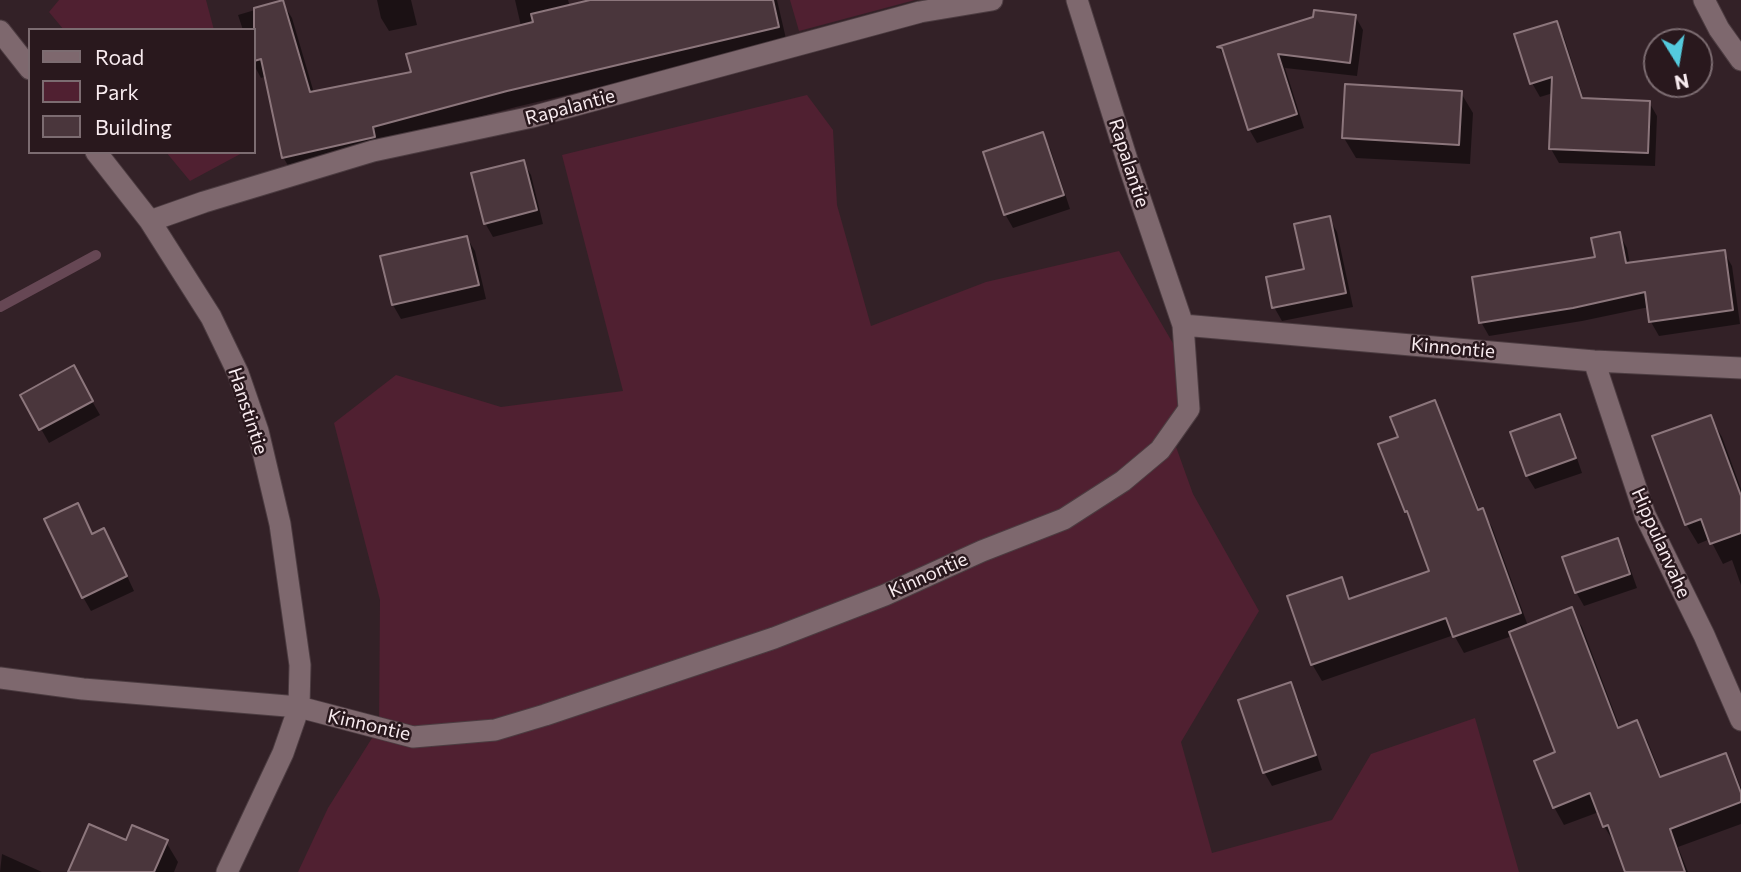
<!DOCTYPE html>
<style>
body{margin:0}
#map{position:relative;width:1741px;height:872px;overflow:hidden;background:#332127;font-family:Commissioner,sans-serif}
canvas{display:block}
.legend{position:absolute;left:28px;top:28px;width:228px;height:126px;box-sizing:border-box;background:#29181d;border:2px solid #7c6c71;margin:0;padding:9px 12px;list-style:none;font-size:21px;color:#f8ebef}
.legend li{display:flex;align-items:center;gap:14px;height:35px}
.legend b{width:35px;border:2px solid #7c6c71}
.north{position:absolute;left:1643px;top:28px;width:70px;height:70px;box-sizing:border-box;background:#29181d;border:2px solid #7c6c71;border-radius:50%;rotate:169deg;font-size:19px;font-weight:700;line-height:28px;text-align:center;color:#f8ebef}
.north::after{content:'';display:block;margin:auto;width:24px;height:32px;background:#54cadd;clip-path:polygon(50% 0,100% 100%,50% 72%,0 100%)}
</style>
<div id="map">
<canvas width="1741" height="872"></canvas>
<ul class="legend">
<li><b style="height:9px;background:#7e686e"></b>Road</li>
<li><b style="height:19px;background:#502031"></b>Park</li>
<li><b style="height:19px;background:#4a363c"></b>Building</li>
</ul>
<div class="north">N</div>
</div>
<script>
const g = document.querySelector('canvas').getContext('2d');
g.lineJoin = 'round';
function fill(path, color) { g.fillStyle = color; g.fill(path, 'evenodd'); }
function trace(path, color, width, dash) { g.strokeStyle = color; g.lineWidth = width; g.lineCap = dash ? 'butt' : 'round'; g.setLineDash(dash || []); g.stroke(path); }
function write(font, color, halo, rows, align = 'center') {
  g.font = font + ' Commissioner,sans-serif'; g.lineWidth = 5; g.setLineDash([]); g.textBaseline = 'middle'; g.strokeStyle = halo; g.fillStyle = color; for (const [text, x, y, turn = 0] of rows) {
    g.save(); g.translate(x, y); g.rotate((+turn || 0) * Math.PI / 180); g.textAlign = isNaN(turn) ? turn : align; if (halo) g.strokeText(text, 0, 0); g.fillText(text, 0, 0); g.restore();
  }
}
const green = new Path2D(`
 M 59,0 L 206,0 L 214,30 L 64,30 L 49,12 Z
 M 790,0 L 915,0 L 799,31 Z
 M 807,95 L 833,130 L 837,205 L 871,326 L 986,282 L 1119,251 L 1185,364 L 1175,444 L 1193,494 L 1259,611 L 1181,742 L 1212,853 L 1332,820 L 1371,754 L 1475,718 L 1519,872 L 298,872 L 328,808 L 379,727 L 380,600 L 334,423 L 396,375 L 501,407 L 623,391 L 562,155 Z
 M 166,152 L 244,152 L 190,181 Z`);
const shadow = new Path2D(`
 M 377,0 L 411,0 L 417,25 L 389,31 L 381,18 Z
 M 515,0 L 568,0 L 570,7 L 598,0 L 777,0 L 787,43 L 516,107 L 381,143 L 293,174 L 283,157 L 267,76 L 261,78 L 254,65 L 254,30 L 243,30 L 238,15 L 282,2 L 292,18 L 314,93 L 413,73 L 521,26 Z
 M 1355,16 L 1363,30 L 1357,76 L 1285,68 L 1304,128 L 1257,143 L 1249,129 L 1227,61 L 1219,48 L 1314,18 Z
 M 1556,23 L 1564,37 L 1584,100 L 1649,102 L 1657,116 L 1655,166 L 1559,163 L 1551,149 L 1553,93 L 1540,97 L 1532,83 Z
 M 1461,93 L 1473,113 L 1470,164 L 1356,158 L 1344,138 Z
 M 1042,135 L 1050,148 L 1070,209 L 1013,228 L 1005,214 Z
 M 523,162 L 531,175 L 543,224 L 493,237 L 485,223 Z
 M 1329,218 L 1337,232 L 1353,307 L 1282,321 L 1274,307 L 1306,270 Z
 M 1619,234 L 1627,248 L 1630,265 L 1724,252 L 1732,266 L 1740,324 L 1659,336 L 1651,322 L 1649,307 L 1582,321 L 1489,336 L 1481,322 L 1597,258 Z
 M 467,238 L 475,251 L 486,299 L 401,319 L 393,305 L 382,257 Z
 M 73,368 L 100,415 L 49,443 L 22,395 Z
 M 1434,402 L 1443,418 L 1480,511 L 1482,511 L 1492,527 L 1528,626 L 1571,610 L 1582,627 L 1620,728 L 1636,722 L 1647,740 L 1662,778 L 1725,755 L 1735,773 L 1741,788 L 1741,824 L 1678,847 L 1688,872 L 1627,872 L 1617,844 L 1615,844 L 1604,826 L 1599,812 L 1564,825 L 1554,807 L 1557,753 L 1512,636 L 1464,653 L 1454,635 L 1322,681 L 1312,664 L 1341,579 L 1352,600 L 1431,572 L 1413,523 L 1406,511 L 1400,438 Z
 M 1559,416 L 1567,429 L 1582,473 L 1535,489 L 1527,476 L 1512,433 Z
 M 1710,417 L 1722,437 L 1741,489 L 1741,585 L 1732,560 L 1723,564 L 1710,539 L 1698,544 L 1686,524 Z
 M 85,519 L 93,535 L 112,544 L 134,591 L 91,611 L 83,597 Z
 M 1617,540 L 1625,554 L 1637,588 L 1584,606 L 1576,592 Z
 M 1290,684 L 1298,698 L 1322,770 L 1272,786 L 1264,772 Z
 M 127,842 L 166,842 L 178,862 L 174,872 L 70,872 Z
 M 2,854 L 42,872 L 0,872 Z`);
const stream = new Path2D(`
 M 0,307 L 96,255`);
const building = new Path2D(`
 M 283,0 L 310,92 L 411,72 L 406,54 L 533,22 L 531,14 L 590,0 L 773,0 L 779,27 L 507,91 L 373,127 L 375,137 L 282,158 L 261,59 L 254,61 L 254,8 Z
 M 1314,10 L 1356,15 L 1350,63 L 1278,54 L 1297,114 L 1248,130 L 1222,48 L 1217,47 L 1313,17 Z
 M 1557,21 L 1582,98 L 1650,101 L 1648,153 L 1549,149 L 1552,77 L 1530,84 L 1514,34 Z
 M 1345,84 L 1462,91 L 1459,145 L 1342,138 Z
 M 1043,132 L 1064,195 L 1004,215 L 983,152 Z
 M 524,160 L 537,210 L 484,224 L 471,173 Z
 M 1330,216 L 1346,293 L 1272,308 L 1266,277 L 1304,269 L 1294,224 Z
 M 1620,232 L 1626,263 L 1725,250 L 1733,310 L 1649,322 L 1645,292 L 1573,308 L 1479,323 L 1472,277 L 1595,257 L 1591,238 Z
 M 467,236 L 479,285 L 392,305 L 380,256 Z
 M 74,365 L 93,401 L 39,430 L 20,395 Z
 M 1435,400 L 1478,510 L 1483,508 L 1521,613 L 1453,637 L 1446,618 L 1311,665 L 1287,596 L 1342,577 L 1349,599 L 1429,571 L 1407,511 L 1405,512 L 1378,444 L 1398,437 L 1390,417 Z
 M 1560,414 L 1576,458 L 1526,476 L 1510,432 Z
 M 1711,415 L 1741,496 L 1741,533 L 1710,544 L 1701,519 L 1685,525 L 1652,436 Z
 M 78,503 L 92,534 L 104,528 L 127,576 L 82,598 L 44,519 Z
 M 1618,538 L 1630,574 L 1575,593 L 1562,557 Z
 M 1572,607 L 1618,728 L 1637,720 L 1660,777 L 1726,753 L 1741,793 L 1741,802 L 1670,829 L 1685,872 L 1625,872 L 1608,825 L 1603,827 L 1590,793 L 1553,808 L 1534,761 L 1555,752 L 1509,632 Z
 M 1291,682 L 1316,755 L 1263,773 L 1238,700 Z
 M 89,824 L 126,840 L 132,825 L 168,840 L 154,872 L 68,872 Z`);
const minor = new Path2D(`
 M 1077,0 L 1129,166 L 1183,325
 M 1704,0 L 1719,29 L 1741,60
 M 0,31 L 30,69
 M 96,152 L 150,221 L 211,317 L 238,373 L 258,431 L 280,524 L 300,665 L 299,707 L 283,753 L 227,872
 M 150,221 L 204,202 L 373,151 L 532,117 L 920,12 L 992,0
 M 1594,361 L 1645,515 L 1704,635 L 1741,720
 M 0,678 L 83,689 L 299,707 L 413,737 L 495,730 L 545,715 L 774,638 L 885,595 L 982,551 L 1064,519 L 1123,481 L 1160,450 L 1189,409 L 1183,325 L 1594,361 L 1741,368`);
const streetNames = [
 ["Rapalantie",570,107,-15],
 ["Rapalantie",1129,163,72],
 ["Kinnontie",1453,348,5],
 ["Hanstintie",248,411,72],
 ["Hippulanvahe",1661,543,66],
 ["Kinnontie",928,575,-24],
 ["Kinnontie",369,725,13]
];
fill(green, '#502031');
fill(shadow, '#0007');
trace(stream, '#664754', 10);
fill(building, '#4a363c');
trace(building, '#8c767c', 2);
trace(minor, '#4c3c41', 23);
trace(minor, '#7e686e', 21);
write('19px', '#f8ebef', '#29181d', streetNames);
</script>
